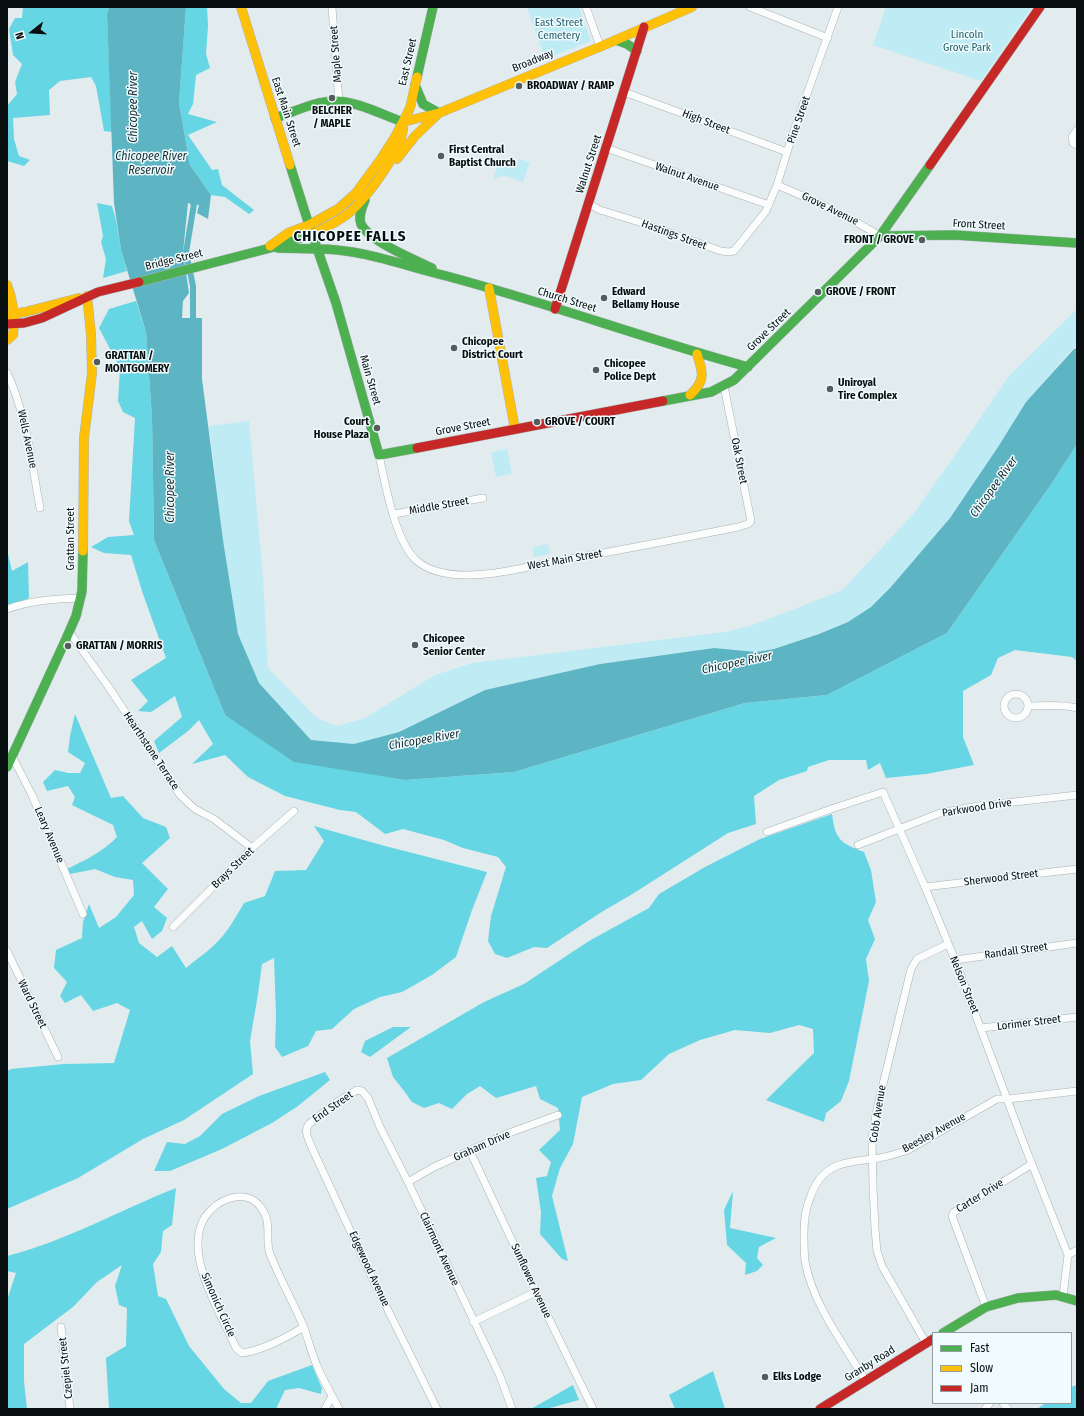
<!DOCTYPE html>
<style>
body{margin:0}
#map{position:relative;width:1084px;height:1416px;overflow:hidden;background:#e2ecee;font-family:"Fira Sans Condensed",sans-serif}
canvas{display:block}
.frame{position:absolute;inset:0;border:8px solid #080e0f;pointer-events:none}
.legend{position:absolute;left:932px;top:1332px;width:140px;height:72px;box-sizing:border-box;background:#f0fbfe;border:1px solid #939c9e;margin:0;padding:5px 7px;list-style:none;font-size:12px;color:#080e0f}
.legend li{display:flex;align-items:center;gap:8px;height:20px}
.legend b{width:20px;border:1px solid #939c9e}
.north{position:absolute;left:12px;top:12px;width:40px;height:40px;-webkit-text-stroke:3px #f0fbfe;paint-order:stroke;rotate:253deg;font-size:11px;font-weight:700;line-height:16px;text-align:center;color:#080e0f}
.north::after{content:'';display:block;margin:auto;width:14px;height:18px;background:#080e0f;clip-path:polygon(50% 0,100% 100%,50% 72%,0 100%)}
</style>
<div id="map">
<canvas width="1084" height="1416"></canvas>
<div class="frame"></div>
<ul class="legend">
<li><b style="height:5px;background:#4caf50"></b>Fast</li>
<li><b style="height:5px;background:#ffc107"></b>Slow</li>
<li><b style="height:5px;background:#c62828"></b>Jam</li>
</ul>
<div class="north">N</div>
</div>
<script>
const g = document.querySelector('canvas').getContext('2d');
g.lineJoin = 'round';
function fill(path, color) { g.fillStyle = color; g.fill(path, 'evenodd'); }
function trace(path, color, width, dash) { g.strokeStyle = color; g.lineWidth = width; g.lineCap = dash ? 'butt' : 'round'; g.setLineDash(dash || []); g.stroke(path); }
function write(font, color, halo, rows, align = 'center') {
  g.font = font + ' "Fira Sans Condensed",sans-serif'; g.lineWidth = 3; g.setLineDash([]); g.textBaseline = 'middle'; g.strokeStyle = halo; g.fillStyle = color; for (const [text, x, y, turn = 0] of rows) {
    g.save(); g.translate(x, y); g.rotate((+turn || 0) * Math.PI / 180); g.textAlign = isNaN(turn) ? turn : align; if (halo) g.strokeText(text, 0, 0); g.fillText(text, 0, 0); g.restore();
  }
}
const green = new Path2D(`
 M 527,7 L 579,7 L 591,41 L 545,59 Z
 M 886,7 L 1032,7 L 981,81 L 873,45 Z
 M 519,159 L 530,162 L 523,182 C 512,179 503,172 493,180 L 499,160 L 502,161 L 504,166 L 515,168 Z
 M 1077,309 L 1077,344 L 1026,402 L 998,447 L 950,518 L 890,588 L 871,607 L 848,622 L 819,634 L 774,649 L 756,652 L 714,648 L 600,664 L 485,690 L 399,732 L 354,745 L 311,740 L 259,683 L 238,634 L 223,540 L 209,426 L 249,421 L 263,577 L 268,668 L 317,718 L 337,726 L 365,718 L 435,675 L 472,663 L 725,632 L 750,626 L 797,608 L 842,590 L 847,585 L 914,513 L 955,455 L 1009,376 Z
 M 507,449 L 512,474 L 496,477 L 491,452 Z
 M 548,544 L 550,554 L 534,557 L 532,548 Z`);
const forest = new Path2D(`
 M 23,7 L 109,7 L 107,14 L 112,132 L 104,131 L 96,86 L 91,77 L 60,81 L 49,90 L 50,115 L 13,118 L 14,139 L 19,156 L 30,160 L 24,166 L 7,161 L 7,106 L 17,94 L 15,82 L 22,64 L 13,55 L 9,29 L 15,18 L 22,18 Z
 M 186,7 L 207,7 L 208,26 L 206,54 L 210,68 L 196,75 L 193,104 L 188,114 L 217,122 L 188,135 L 212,170 L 218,169 L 222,185 L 254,210 L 249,214 L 225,197 L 211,195 L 190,165 L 179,103 Z
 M 97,203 L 112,206 L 116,220 L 121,250 L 127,271 L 103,278 L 106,259 L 101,242 L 103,236 Z
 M 136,301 L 146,332 L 152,418 L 154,540 L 225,715 L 406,780 L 514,772 L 745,703 L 827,695 L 947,633 L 1052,483 L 1077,444 L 1077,661 L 1072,657 L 1015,650 L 998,658 L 991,675 L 963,691 L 963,737 L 974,765 L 926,774 L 886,778 L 880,763 L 868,770 L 866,760 L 829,760 L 808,767 L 807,771 L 779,780 L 754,796 L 756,824 L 728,833 L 634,893 L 600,913 L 547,948 L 534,947 L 507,958 L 495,954 L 488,941 L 491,916 L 506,867 L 498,857 L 463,848 L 444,840 L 403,829 L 385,834 L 356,812 L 340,810 L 285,796 L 248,777 L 225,755 L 192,764 L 213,744 L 199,720 L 188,731 L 159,753 L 154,741 L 182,717 L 175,696 L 151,712 L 138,711 L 148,701 L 131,680 L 166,658 L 143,594 L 131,555 L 104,553 L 91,547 L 108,537 L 134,535 L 129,521 L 135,418 L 123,412 L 118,401 L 120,368 L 99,328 L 109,309 Z
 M 7,550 L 12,571 L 28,562 L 29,598 L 7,607 Z
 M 75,714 L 111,798 L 123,796 L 143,818 L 166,827 L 170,838 L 142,863 L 168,889 L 154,907 L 167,918 L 162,931 L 152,939 L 142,921 L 134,927 L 139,943 L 157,957 L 172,946 L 186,968 C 195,960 205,954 213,946 C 227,934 235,918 244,903 L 265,896 L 275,871 L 306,870 L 324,841 L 314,826 L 385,846 L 487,872 L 472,910 L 456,957 L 432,975 L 402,992 L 380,997 L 354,1009 L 332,1029 L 316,1031 L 308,1046 L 282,1057 L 275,1047 L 276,1016 L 274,958 L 262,964 L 258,994 L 250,1041 L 253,1074 L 184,1120 L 143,1139 L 78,1178 L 7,1209 L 7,1071 L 11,1069 L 64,1064 L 114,1063 L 130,1010 L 117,1003 L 93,1011 L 81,995 L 65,1003 L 60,996 L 67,982 L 54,968 L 56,950 L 82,938 L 83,922 L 89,904 L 99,928 L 116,917 L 134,895 L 133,880 L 115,877 L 95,869 L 70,874 L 67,869 C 85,860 103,852 117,837 L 113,825 L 72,805 L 75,797 L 68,786 L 47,791 L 43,782 L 55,770 L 68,773 L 80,773 L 85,763 L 68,752 L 70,736 Z
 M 832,814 C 835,840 841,843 864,852 L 871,870 L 876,902 L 868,920 L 875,939 L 866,959 L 869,981 L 849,1081 L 841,1101 L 826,1113 L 824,1122 L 766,1100 L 814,1053 L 813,1029 L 799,1025 L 770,1033 L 735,1030 L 700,1040 L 669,1054 L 641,1080 L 613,1084 L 582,1097 L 573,1144 L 560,1168 L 552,1196 L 568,1261 L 562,1259 L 540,1234 L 541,1212 L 536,1178 L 547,1176 L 551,1162 L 539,1150 L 560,1130 L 558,1108 L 540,1099 L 536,1086 L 496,1098 L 480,1086 L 467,1094 L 452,1109 L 439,1103 L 424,1108 L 412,1102 L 404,1091 L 393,1077 L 387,1058 L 484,1002 L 524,984 L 589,941 L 649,908 L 659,894 L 705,867 L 760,839 Z
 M 393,1027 L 411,1027 L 370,1057 L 361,1052 L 365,1041 Z
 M 325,1072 L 330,1080 L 298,1106 L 272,1123 L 222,1149 L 170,1171 L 154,1171 L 167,1142 L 185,1144 L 200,1136 L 222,1114 L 259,1096 Z
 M 176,1188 L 172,1225 L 163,1231 L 161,1252 L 153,1264 L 158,1296 L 166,1299 L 189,1346 L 224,1389 L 241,1403 L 251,1403 L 268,1381 L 312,1365 L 322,1388 L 321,1394 L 299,1388 L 285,1390 L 276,1409 L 109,1409 L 106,1358 L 126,1346 L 127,1308 L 119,1305 L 115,1286 L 122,1265 L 97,1282 L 73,1307 L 24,1344 L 24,1381 L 27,1409 L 7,1409 L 7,1300 L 16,1273 L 7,1271 L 7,1256 C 66,1241 120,1210 176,1188 Z
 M 733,1191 L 730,1228 L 776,1238 L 759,1247 L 757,1258 L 763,1265 L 757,1271 L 745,1275 L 746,1263 L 727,1245 L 724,1210 Z
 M 713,1371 L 725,1409 L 675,1409 L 669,1395 Z
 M 573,1385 L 579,1400 L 550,1408 L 551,1409 L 531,1409 Z
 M 1077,1385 L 1077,1409 L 1038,1409 C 1045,1399 1061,1403 1071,1403 L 1071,1387 Z`);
const water = new Path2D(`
 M 109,7 L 186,7 L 179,103 L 190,165 L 211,195 L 208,219 L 197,213 L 199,205 L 188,203 L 183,252 L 189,293 L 183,301 L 182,318 L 202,318 L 202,379 L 223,540 L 238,634 L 259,683 L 311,740 L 354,744 L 399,732 L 485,690 L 600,664 L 714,648 L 756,652 L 774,649 L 819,634 L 848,622 L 871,607 L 890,588 L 950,518 L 998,447 L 1026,402 L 1074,349 L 1077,348 L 1077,444 L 1052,483 L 947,633 L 827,695 L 745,703 L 514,772 L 406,780 L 294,762 L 225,715 L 154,540 L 152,418 L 146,332 L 121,250 L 114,203 L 107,14 Z`);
const canal = new Path2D(`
 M 189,198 L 194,204 L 186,252 L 193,286 L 193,326`);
const street = new Path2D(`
 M 332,7 L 339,102
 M 586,7 L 600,46
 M 750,7 L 828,38
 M 624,92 L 787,152
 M 1077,130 L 1072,137 L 1073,143 L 1077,145
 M 606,148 L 769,205
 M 777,185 C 813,200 848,216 880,236
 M 589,204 L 600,210 L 639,222 L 721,251 L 729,252 L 734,251 L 766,211 L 777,185 L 792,136 L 838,7
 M 7,373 C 26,412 32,465 40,508
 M 379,455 C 385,483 395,541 416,560 C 429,572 450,575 467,575 C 497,575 527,567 557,561 C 617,551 678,539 738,527 L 748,524 L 751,521 L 724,386
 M 394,514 L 483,498
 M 7,609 C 32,600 55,599 81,598
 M 70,633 L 110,689 L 180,795 L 195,809 L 214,819 L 252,848
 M1004 706a12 12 0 1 1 24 0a12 12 0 1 1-24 0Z
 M 1028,706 C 1045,706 1060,704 1077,708
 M 12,756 L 32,795 L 83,914
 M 767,832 L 834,808 L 883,792 L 925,887 L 955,960 L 1022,1139 L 1068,1255 L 1063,1296
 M 858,845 L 940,813 L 978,806 L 1077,795
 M 925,887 L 1077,869
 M 173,927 L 252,848 L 294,811
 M 7,951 L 58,1057
 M 955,960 L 1077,943
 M 981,1028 L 1077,1017
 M 470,1151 L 536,1292 L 593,1409
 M 408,1182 L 434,1167 L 509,1133 L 558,1115
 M 1068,1255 L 1077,1250
 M 986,1307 L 952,1216 L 954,1212 L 1032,1164
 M 473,1322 L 536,1292
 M 61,1327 L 70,1409
 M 304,1327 C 285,1338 264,1350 242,1353 L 236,1348 C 221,1313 182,1254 205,1217 C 211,1209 218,1202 228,1199 C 239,1195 251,1196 259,1205 C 274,1223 264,1236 270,1254 C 279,1277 292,1300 302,1323 C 308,1337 311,1352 317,1366 C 323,1380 332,1395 339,1409
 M 926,1343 L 882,1266 L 877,1251 L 875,1229 L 873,1187 L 872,1138 L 877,1109 L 911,969 L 917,959 L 948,944
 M 866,1381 C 844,1345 812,1303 805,1261 C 804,1252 804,1243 804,1234 C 804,1222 805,1209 810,1198 C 814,1186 822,1173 834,1167 C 846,1161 859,1161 872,1159 C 885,1158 896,1154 908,1150 L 997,1099 L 1008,1099 L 1077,1091
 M 1003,1403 L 1008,1409
 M 325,1409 L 332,1396
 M 437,1409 L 375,1284 L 312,1148 C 309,1140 303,1131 309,1124 L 337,1102 L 357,1090 L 362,1091 L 368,1098 L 380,1127 L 408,1182 L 500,1376 L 512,1409
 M 985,1409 L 990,1403`);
const fast = new Path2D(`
 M 616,40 L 627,44 L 637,51
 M 417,77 L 433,7
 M 415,85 L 423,104 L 439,113
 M 275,118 C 294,112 315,101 335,101 C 356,101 383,115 403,122
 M 290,165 L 309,225 L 336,303 L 379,455 L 417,448
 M 365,200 C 362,207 358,216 361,224 C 369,241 415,260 432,268
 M 880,236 L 954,235 L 1077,243
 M 278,248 L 318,249
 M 318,249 C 357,249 394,262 431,272 C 538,299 641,338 748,367
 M 139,282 L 274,247 L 312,234
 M 663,401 L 711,392 L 734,380 L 880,236 L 930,165
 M 7,767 L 66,639 L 76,616 L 82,591 L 83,551
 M 943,1333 L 986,1307 L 1018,1298 L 1056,1295 L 1077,1301`);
const slow = new Path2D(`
 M 241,7 L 290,165
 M 403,122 L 439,113 L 609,43 L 692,7
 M 397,159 L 415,136 L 438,114
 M 309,225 L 338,209 L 356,193 L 381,159 L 395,137 L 410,108 L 417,77
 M 312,234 C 325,228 338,222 349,213 C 367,197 406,147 403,123
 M 270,246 L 288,233 L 309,225
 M 7,285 C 14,302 15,317 13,335 L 7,340
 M 489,288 L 515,429
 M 7,315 L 25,312 L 79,298
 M 690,395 C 706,381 703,372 697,354
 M 83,551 L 84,438 L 92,373 L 91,334 L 87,296`);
const jam = new Path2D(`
 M 930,165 L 1040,7
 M 555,309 L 644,27
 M 7,324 L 24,323 L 42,318 L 98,292 L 139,282
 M 417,448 L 663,401
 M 820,1409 L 933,1339`);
const markers = [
 [519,86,4,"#545c5d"],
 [332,98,4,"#545c5d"],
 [441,156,4,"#545c5d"],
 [922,240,4,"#545c5d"],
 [818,292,4,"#545c5d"],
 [604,298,4,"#545c5d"],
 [454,348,4,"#545c5d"],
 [97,362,4,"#545c5d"],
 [596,370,4,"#545c5d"],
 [830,389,4,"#545c5d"],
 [537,422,4,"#545c5d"],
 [377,428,4,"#545c5d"],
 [415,645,4,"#545c5d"],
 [68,646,4,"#545c5d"],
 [765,1377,4,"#545c5d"]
];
const parkNames = [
 ["East Street",559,23],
 ["Cemetery",559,36],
 ["Lincoln",967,35],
 ["Grove Park",967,48]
];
const streetNames = [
 ["Maple Street",336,54,-94],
 ["Broadway",533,61,-22],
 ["East Street",408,62,-77],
 ["East Main Street",286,112,72],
 ["Pine Street",799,120,-71],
 ["High Street",706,122,21],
 ["Walnut Street",589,164,-72],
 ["Walnut Avenue",687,177,19],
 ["Grove Avenue",830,209,26],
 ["Front Street",979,225,3],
 ["Hastings Street",674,235,20],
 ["Bridge Street",174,260,-14],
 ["Church Street",567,300,17],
 ["Grove Street",769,330,-44],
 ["Main Street",370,380,74],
 ["Grove Street",463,427,-11],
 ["Wells Avenue",27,439,78],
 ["Oak Street",739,461,79],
 ["Middle Street",439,506,-10],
 ["Grattan Street",71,539,-90],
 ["West Main Street",565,560,-10],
 ["Hearthstone Terrace",151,751,56],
 ["Parkwood Drive",977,808,-9],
 ["Leary Avenue",49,835,67],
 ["Brays Street",233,868,-44],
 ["Sherwood Street",1001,878,-7],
 ["Randall Street",1016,951,-8],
 ["Nelson Street",964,985,68],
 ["Ward Street",32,1004,64],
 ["Lorimer Street",1029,1023,-7],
 ["End Street",333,1107,-35],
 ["Cobb Avenue",878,1114,-81],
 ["Beesley Avenue",934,1133,-29],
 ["Graham Drive",482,1146,-24],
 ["Carter Drive",980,1196,-32],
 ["Clairmont Avenue",439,1249,65],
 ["Edgewood Avenue",369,1269,65],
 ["Sunflower Avenue",531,1281,65],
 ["Simonich Circle",218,1305,66],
 ["Granby Road",870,1364,-32],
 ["Czepiel Street",66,1368,-96]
];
const poiNames = [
 ["BROADWAY / RAMP",527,86],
 ["BELCHER",332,111,"center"],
 ["/ MAPLE",332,124,"center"],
 ["First Central",449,150],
 ["Baptist Church",449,163],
 ["FRONT / GROVE",914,240,"right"],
 ["Edward",612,292],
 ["Bellamy House",612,305],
 ["GROVE / FRONT",826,292],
 ["Chicopee",462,342],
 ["District Court",462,355],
 ["GRATTAN /",105,356],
 ["MONTGOMERY",105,369],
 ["Chicopee",604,364],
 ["Police Dept",604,377],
 ["Uniroyal",838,383],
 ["Tire Complex",838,396],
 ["Court",369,422,"right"],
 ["House Plaza",369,435,"right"],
 ["GROVE / COURT",545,422],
 ["Chicopee",423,639],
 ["Senior Center",423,652],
 ["GRATTAN / MORRIS",76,646],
 ["Elks Lodge",773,1377]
];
const waterNames = [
 ["Chicopee River",134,107,-90],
 ["Chicopee River",151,157],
 ["Reservoir",151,171],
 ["Chicopee River",171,487,-90],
 ["Chicopee River",994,487,-54],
 ["Chicopee River",737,663,-12],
 ["Chicopee River",424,740,-10]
];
const districtNames = [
 ["CHICOPEE FALLS",350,237]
];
fill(green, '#bfebf5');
fill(forest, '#66d5e4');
fill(water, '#5db5c3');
trace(canal, '#5db5c3', 6);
trace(street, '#aab1b3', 8);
trace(fast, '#aab1b3', 10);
trace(slow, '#aab1b3', 10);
trace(jam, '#aab1b3', 10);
trace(street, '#fbfcfc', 7);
trace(fast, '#4caf50', 9);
trace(slow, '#ffc107', 9);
trace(jam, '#c62828', 9);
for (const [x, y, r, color] of markers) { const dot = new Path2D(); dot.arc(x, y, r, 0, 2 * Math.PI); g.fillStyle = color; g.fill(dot); trace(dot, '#f0fbfe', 1.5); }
write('11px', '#24616c', '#f0fbfe', parkNames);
write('11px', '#080e0f', '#f0fbfe', streetNames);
write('bold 11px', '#080e0f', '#f0fbfe', poiNames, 'left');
write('italic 12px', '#152e32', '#f0fbfe', waterNames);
g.letterSpacing = '1px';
write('bold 15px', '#080e0f', '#f0fbfe', districtNames);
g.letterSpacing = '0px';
</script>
